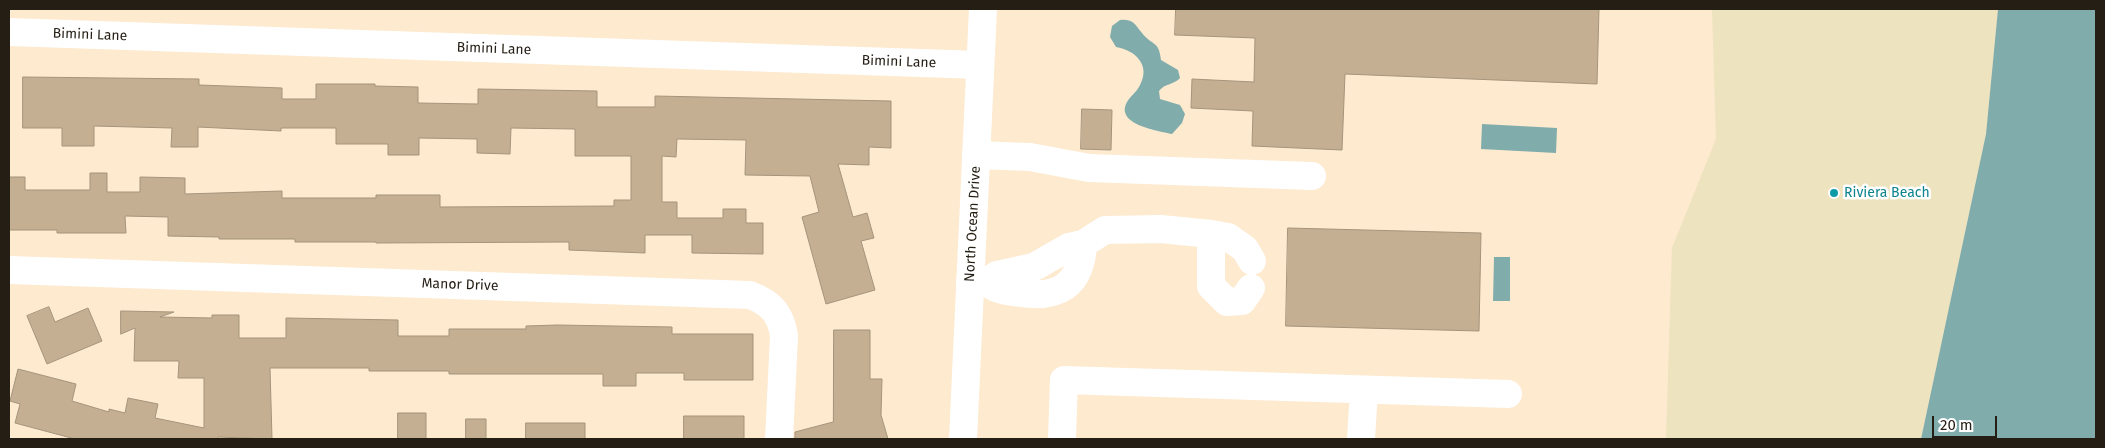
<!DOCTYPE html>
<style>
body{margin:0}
#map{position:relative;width:2105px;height:448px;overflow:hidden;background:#fdeacf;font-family:"Fira Sans",sans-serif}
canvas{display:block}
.frame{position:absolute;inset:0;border:10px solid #241e14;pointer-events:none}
.scale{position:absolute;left:1932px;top:416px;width:65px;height:22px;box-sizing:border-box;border:2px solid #241e14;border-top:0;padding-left:6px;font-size:15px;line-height:18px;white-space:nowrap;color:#241e14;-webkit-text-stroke:4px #fff;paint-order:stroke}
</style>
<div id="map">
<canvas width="2105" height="448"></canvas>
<div class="frame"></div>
<div class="scale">20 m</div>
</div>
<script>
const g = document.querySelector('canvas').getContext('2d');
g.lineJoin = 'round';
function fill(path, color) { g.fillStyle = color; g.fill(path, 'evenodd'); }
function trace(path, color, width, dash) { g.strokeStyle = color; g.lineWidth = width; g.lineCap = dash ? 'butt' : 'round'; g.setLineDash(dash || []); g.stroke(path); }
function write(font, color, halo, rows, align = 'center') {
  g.font = font + ' "Fira Sans",sans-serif'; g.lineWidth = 5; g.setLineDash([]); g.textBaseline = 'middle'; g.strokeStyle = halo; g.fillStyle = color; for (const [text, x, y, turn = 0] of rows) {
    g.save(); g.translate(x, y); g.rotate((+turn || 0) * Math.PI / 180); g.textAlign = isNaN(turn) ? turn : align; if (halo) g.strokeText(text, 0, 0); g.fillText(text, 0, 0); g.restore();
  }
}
const sand = new Path2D(`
 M 1712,9 L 1998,9 L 1986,134 L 1921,439 L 1666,439 L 1672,248 L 1716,139 Z`);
const water = new Path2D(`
 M 1998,9 L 2096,9 L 2096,439 L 1921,439 L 1986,134 Z
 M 1120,20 C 1134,19 1134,24 1142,33 C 1152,46 1159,40 1161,60 L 1178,70 L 1180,78 C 1174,85 1165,83 1159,91 L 1160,99 L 1180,105 L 1185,114 L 1182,123 L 1172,134 C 1159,131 1117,125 1126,104 C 1129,97 1137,92 1140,85 C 1151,65 1135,50 1116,47 L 1110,37 L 1112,26 Z
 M 1482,124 L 1557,128 L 1556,153 L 1481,149 Z
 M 1494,257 L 1510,257 L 1510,301 L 1493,301 Z`);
const building = new Path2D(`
 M 1176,9 L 1599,9 L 1597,84 L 1345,74 L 1342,150 L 1252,146 L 1253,111 L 1191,108 L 1192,79 L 1254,82 L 1255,38 L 1175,35 Z
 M 23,77 L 199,79 L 199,85 L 282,88 L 282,99 L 316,99 L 316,84 L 375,84 L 375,86 L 418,87 L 418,103 L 478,104 L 478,89 L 597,91 L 597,107 L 655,107 L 655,96 L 891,101 L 891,148 L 869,147 L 869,165 L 838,164 L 853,217 L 867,213 L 874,238 L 861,241 L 875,290 L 826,304 L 802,217 L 819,212 L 810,176 L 745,175 L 746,140 L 677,139 L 676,157 L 662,156 L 662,202 L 677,202 L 677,218 L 723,218 L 723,209 L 746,209 L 746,223 L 763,223 L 763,254 L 692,253 L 692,235 L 645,235 L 645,253 L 569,250 L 569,242 L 376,243 L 376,242 L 295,242 L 295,239 L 219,239 L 219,237 L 168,236 L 168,217 L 125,216 L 126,233 L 57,233 L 57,230 L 9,230 L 9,177 L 25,177 L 25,190 L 90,190 L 90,173 L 107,173 L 107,192 L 140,192 L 140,177 L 185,178 L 185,194 L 282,191 L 282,198 L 376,198 L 376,195 L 440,195 L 440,207 L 614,206 L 614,200 L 631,200 L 631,156 L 575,156 L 575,129 L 511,128 L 510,154 L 477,153 L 477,139 L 419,138 L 419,155 L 388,155 L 388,144 L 336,144 L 336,128 L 281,128 L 281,131 L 198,127 L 198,147 L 171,147 L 172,128 L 94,126 L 94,146 L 62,146 L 62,128 L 23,128 Z
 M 1082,109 L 1112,110 L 1111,150 L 1081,149 Z
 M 1288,228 L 1481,233 L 1479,331 L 1286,326 Z
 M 49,307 L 55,322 L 88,308 L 102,341 L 47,364 L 27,316 Z
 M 121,311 L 174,312 L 160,317 L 212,318 L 212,315 L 239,315 L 239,338 L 286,338 L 286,318 L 398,320 L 398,336 L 449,336 L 449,329 L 526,329 L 526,326 L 557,325 L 672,327 L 672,334 L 753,334 L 753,380 L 684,380 L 684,373 L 636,373 L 636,386 L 603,386 L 603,374 L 449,374 L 449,371 L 369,371 L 369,368 L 270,368 L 272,439 L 218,437 L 218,439 L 75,439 L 15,423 L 20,404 L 10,401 L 18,369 L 76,384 L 72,401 L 109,412 L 109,409 L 125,413 L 128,398 L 158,404 L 155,418 L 204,428 L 204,378 L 178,378 L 179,361 L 134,361 L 135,328 L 121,334 Z
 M 834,330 L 870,330 L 870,379 L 882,379 L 881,415 L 888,439 L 795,439 L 795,432 L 833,422 Z
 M 398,413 L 426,413 L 426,439 L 398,439 Z
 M 684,416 L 744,416 L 744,439 L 684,439 Z
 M 466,419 L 486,419 L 486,439 L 466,439 Z
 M 526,423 L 585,423 L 585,439 L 526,439 Z`);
const minor = new Path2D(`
 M 9,32 L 980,65
 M 976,155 L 1030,157 L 1089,168 L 1312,176
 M 1211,234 L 1211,286 L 1227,302 L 1242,301 L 1251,288
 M 9,270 L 750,295 C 771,303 781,314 784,336 L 779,439
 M 970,281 L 987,282 L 997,275 L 1034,267 L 1069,247 L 1083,244 L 1105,230 L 1161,229 L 1211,234 L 1228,237 L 1245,249 L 1252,261
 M 987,282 C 997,291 1007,291 1020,293 C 1059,299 1081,285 1083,244
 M 1062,439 L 1064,380 L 1508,394
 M 1361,439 L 1364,390`);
const major = new Path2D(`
 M 963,439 L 983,9`);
const markers = [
 [1834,193,5,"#0f9aa8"]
];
const streetNames = [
 ["Bimini Lane",90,35,2],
 ["Bimini Lane",494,49,2],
 ["Bimini Lane",899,62,2],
 ["North Ocean Drive",973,224,-87],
 ["Manor Drive",460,285,2]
];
const cultureNames = [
 ["Riviera Beach",1844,193]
];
fill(sand, '#ede3be');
fill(water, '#80acac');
fill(building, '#c4af92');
trace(building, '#a5947b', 1);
trace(minor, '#fff', 28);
trace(major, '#fff', 28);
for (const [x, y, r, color] of markers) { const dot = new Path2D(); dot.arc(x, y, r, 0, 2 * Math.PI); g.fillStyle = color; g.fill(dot); trace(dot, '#fff', 2); }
write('14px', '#241e14', '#fff', streetNames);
write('14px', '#0d838f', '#fff', cultureNames, 'left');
</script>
